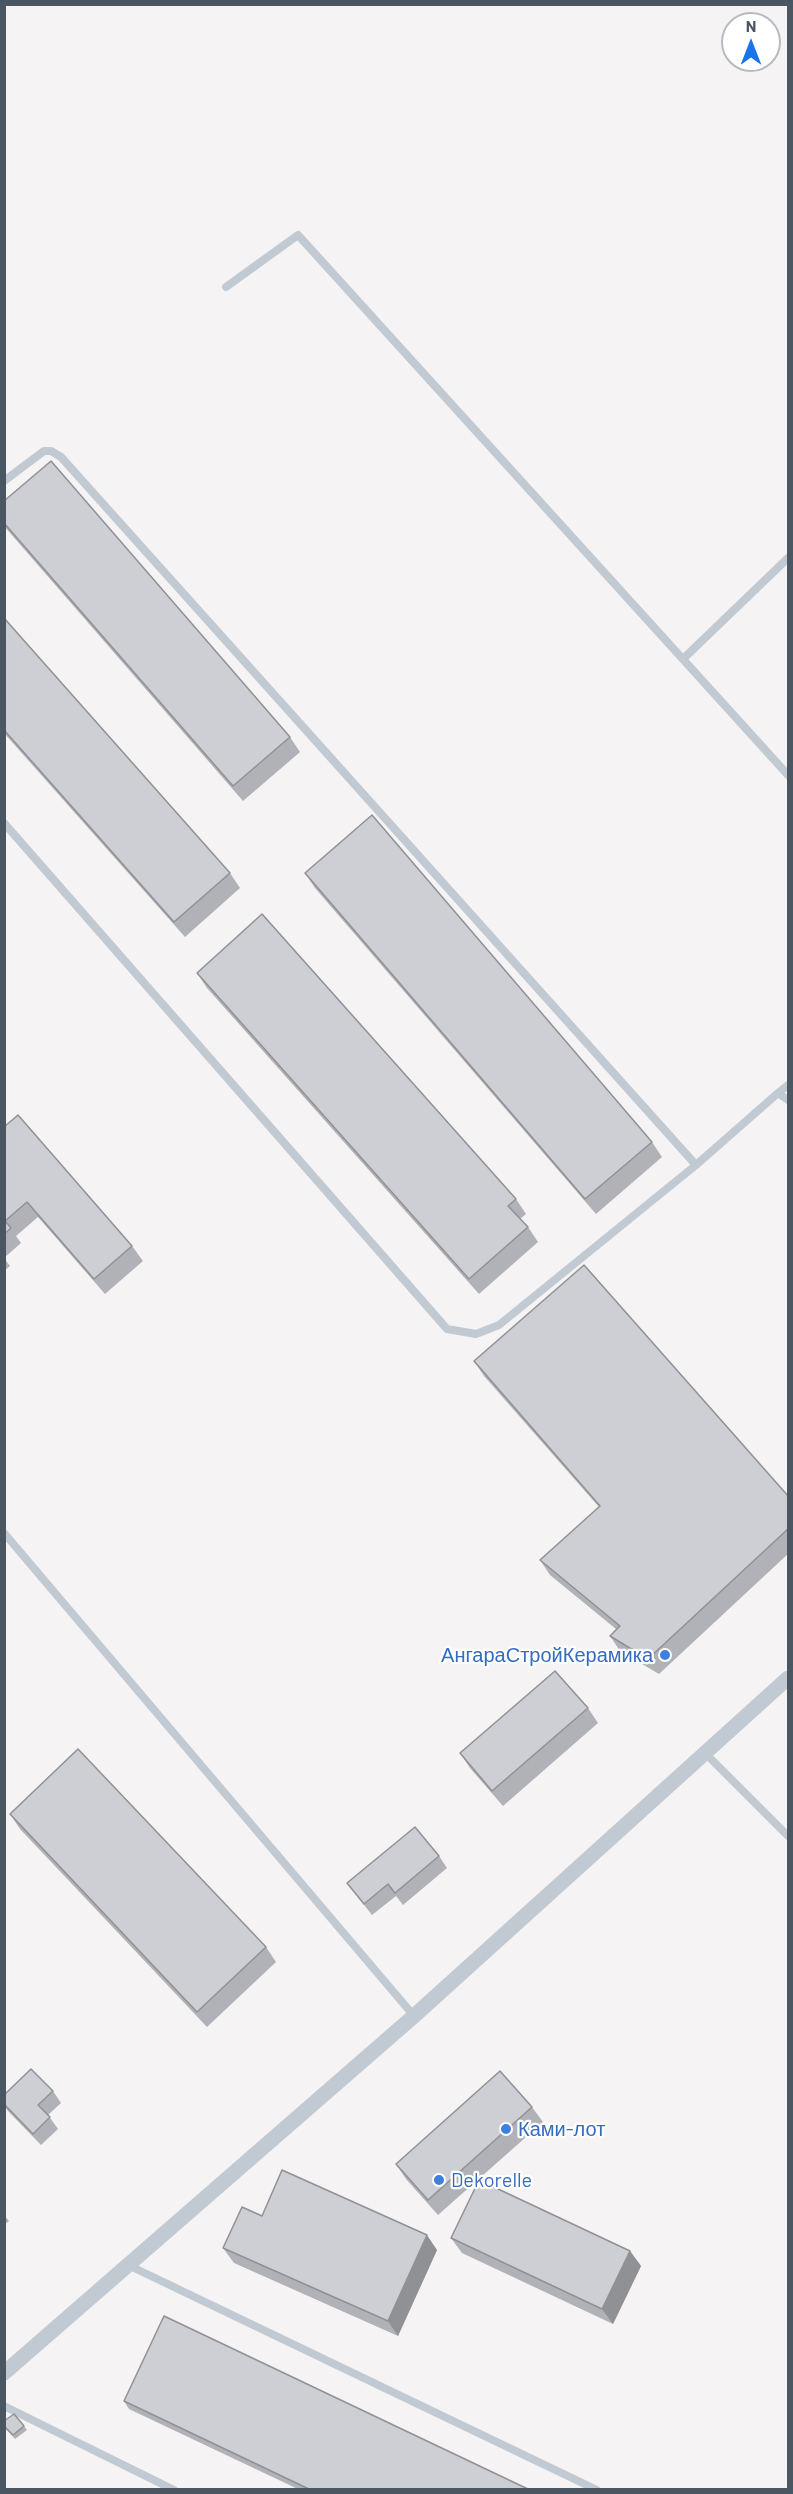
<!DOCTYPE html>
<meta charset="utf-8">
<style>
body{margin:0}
#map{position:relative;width:793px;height:2494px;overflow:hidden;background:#f5f3f3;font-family:Barlow,sans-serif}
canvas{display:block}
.frame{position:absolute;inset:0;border:6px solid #4a5661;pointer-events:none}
.north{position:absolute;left:721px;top:12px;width:60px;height:60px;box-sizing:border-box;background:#fff;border:2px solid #b7bbc0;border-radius:50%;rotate:0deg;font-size:16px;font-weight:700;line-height:24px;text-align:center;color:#4a5661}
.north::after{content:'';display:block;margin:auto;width:21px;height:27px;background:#1a73e8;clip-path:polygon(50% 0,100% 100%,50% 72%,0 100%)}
</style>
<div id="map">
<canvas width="793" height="2494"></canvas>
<div class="frame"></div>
<div class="north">N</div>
</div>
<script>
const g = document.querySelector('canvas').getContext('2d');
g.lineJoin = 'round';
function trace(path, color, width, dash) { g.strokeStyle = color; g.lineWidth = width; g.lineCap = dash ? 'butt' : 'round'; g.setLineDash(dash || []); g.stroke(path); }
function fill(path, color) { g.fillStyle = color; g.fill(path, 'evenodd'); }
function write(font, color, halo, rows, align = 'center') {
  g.font = font + ' Barlow,sans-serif'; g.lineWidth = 4.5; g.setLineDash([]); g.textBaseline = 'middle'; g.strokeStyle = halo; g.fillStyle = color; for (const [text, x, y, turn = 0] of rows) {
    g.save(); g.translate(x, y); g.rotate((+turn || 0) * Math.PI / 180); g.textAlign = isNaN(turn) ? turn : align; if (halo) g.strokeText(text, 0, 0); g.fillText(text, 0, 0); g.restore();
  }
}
const lane = new Path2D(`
 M 226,287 L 298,235 L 788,775
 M 4,481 L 44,451 L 51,451 L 61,457 L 696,1165
 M 683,659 L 788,558
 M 4,823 L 447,1329 L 476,1334 L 499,1325 L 696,1165 L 778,1093 L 788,1100
 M 778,1093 L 788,1085
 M 4,1533 L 414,2016
 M 704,1752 L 788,1836
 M 128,2265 L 597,2490
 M 4,2406 L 174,2490`);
const street = new Path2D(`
 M 4,2373 L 414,2016 L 788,1678`);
const wall = new Path2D(`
 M 4,501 L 290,737 L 300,752 L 243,801 L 4,526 Z
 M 4,618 L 230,873 L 240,888 L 185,937 L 4,733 Z
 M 305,873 L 652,1142 L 662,1157 L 596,1214 L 315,888 Z
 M 197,973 L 516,1199 L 526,1214 L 520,1219 L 528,1227 L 538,1242 L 479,1294 L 207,988 Z
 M 4,1127 L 132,1246 L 143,1261 L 105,1294 L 38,1217 L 16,1236 L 21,1243 L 4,1258 Z
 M 4,1258 L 10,1266 L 4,1271 Z
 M 474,1361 L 789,1497 L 789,1553 L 659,1674 L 620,1651 L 610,1636 L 616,1629 L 550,1575 L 540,1560 L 599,1507 L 484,1376 Z
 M 588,1708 L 598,1723 L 503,1806 L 470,1768 L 460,1753 Z
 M 10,1814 L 266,1947 L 276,1962 L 207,2027 L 20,1829 Z
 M 439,1856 L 447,1868 L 403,1905 L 396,1896 L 372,1915 L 347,1883 Z
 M 53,2091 L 61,2103 L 48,2115 L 58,2129 L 41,2145 L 8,2111 L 4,2106 L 4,2095 Z
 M 532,2107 L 543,2122 L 438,2215 L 406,2179 L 396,2164 Z
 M 4,2215 L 9,2221 L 4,2225 Z
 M 262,2216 L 437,2250 L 398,2336 L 234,2263 L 223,2248 Z
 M 451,2238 L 630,2251 L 641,2266 L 613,2324 L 462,2253 Z
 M 124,2401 L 530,2490 L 300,2490 L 129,2409 Z
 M 24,2426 L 27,2430 L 15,2439 L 4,2427 Z`);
const shadedWall = new Path2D(`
 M 427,2235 L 437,2250 L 398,2336 L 388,2321 Z
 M 630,2251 L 641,2266 L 613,2324 L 602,2309 Z`);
const building = new Path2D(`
 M 51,461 L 290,737 L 233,786 L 4,523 L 4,501 Z
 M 4,618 L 230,873 L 174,922 L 4,730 Z
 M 372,815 L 652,1142 L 585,1199 L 305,873 Z
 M 262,914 L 516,1199 L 508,1206 L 528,1227 L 469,1279 L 197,973 Z
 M 18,1115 L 132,1246 L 94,1279 L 27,1202 L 5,1221 L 11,1228 L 4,1234 L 4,1127 Z
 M 584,1265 L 789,1497 L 789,1528 L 648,1659 L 610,1636 L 620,1626 L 540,1560 L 600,1506 L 474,1361 Z
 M 555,1671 L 588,1708 L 492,1791 L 460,1753 Z
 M 78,1749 L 266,1947 L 197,2012 L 10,1814 Z
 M 415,1827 L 439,1856 L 395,1893 L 388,1884 L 364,1904 L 347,1883 Z
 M 31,2069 L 53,2091 L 38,2105 L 50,2117 L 33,2134 L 4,2104 L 4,2095 Z
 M 500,2071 L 532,2107 L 428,2200 L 396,2164 Z
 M 282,2170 L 427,2235 L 388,2321 L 223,2248 L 242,2207 L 262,2216 Z
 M 479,2180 L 630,2251 L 602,2309 L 451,2238 Z
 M 164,2316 L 530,2490 L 311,2490 L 124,2401 Z
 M 14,2414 L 24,2426 L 13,2435 L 4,2426 L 4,2421 Z`);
const markers = [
 [665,1655,6,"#3f7fe0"],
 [506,2129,6,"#3f7fe0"],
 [439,2180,6,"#3f7fe0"]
];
const shopNames = [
 ["АнгараСтройКерамика",653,1655,"right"],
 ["Ками-лот",518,2129],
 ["Dekorelle",451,2180]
];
trace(lane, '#c1cad2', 8);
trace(street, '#c1cad2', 15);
fill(wall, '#b0b2b7');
fill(shadedWall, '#909195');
fill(building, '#cdcfd5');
trace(building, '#909195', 1.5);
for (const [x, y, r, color] of markers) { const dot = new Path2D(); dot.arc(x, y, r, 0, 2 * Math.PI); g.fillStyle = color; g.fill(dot); trace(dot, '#fff', 2); }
write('20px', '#366cbe', '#fff', shopNames, 'left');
</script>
